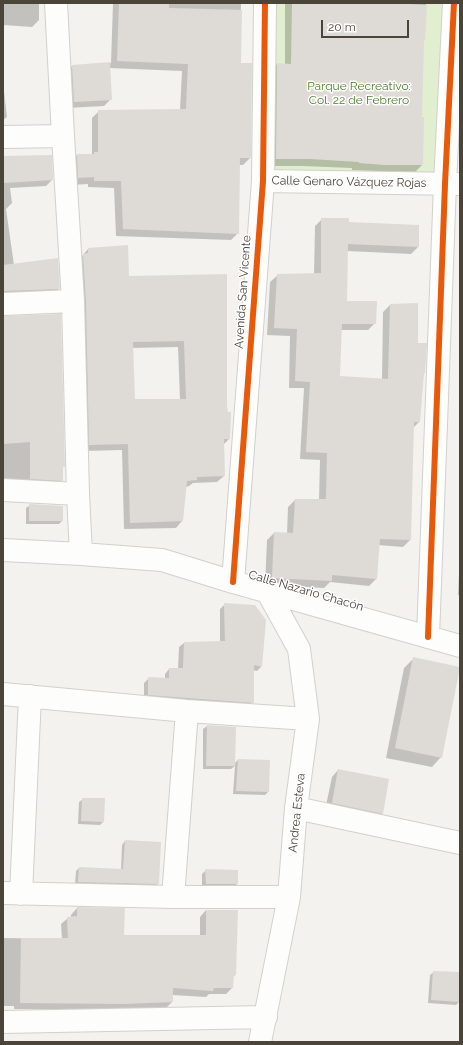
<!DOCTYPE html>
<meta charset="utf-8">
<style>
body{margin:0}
#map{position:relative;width:463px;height:1045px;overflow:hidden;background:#f4f2ee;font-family:Raleway,sans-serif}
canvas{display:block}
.frame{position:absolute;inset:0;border:4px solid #4b4439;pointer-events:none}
.scale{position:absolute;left:321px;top:20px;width:88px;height:18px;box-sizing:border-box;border:2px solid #4b4439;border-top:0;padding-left:5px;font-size:12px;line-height:14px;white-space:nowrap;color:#4b4439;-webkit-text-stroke:3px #fff;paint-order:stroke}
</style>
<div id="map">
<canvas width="463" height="1045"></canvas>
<div class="frame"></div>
<div class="scale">20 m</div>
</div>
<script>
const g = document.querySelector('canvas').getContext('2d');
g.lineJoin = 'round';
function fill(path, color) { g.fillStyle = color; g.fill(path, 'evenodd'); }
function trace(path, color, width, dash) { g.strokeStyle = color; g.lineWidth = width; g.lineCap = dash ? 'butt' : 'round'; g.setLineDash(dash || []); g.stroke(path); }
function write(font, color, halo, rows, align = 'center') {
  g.font = font + ' Raleway,sans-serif'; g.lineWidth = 3; g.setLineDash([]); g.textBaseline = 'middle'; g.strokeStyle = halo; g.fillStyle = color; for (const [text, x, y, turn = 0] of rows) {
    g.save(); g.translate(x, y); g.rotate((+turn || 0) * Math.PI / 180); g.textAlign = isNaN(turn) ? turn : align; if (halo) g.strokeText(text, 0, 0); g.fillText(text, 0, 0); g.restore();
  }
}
const green = new Path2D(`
 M 265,3 L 453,3 L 445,184 L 263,181 Z`);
const shadow = new Path2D(`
 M 3,3 L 39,3 L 39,20 L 32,27 L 3,25 Z
 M 113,3 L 241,3 L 240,64 L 250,158 L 243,165 L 239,165 L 238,233 L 231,240 L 116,236 L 114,188 L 88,187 L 88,184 L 71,185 L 70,162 L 77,155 L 92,155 L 92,118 L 99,111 L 180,110 L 182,71 L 109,68 L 111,99 L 104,106 L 67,108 L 65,73 L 72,66 L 111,63 Z
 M 285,3 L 426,3 L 424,39 L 423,41 L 421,118 L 422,165 L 415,172 L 376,171 L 352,170 L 352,168 L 302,166 L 269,166 L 270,71 L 277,64 L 285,65 Z
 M 3,83 L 7,117 L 3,120 Z
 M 3,157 L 52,180 L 46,186 L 10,188 L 12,203 L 6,209 L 14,265 L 59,289 L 52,295 L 3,297 Z
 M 322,219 L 348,223 L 418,247 L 411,254 L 347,251 L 346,302 L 375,323 L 368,330 L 341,330 L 339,377 L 382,379 L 383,312 L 390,305 L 417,344 L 424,373 L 422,375 L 419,422 L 412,429 L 410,540 L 403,547 L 378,545 L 376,579 L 369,586 L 330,582 L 324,588 L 265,585 L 267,540 L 274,533 L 287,534 L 288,507 L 295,500 L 319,500 L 320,460 L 300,459 L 304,388 L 289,388 L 290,336 L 267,335 L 270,282 L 278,275 L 314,274 L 315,226 Z
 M 88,249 L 129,277 L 226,275 L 226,406 L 229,439 L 223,445 L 224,476 L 217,482 L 193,483 L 189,486 L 186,487 L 182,521 L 176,528 L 124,529 L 122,450 L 83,451 L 77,262 ZM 178,347 L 180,400 L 134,400 L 132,348 Z
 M 3,317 L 64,466 L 62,469 L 62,480 L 55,487 L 24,485 L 24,480 L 3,480 Z
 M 30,505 L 62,521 L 59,524 L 26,524 L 26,508 Z
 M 460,551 L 460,595 L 458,595 Z
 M 225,604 L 261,667 L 257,671 L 253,670 L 253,702 L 248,707 L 144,699 L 144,683 L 149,678 L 165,679 L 165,674 L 169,669 L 178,669 L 179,647 L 184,643 L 220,642 L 220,609 Z
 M 414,658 L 441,757 L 432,767 L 386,758 L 404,668 Z
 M 207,726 L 235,728 L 234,764 L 238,760 L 268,792 L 265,795 L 233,794 L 235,766 L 231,769 L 203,769 L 203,729 Z
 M 338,770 L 382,813 L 375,820 L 325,810 L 332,777 Z
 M 83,799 L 103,822 L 100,825 L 78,824 L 79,802 Z
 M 125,841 L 158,884 L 154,887 L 75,885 L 76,871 L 79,868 L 121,870 L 122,845 Z
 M 206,870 L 237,871 L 237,884 L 234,888 L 202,888 L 202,874 Z
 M 77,908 L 123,936 L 200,936 L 200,917 L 206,910 L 235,975 L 232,978 L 232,988 L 226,994 L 209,994 L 206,997 L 172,995 L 172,1002 L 166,1008 L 117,1010 L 14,1009 L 14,1006 L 3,1006 L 3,938 L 62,939 L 61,924 L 68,918 L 71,917 L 71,915 Z
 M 434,972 L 460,973 L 460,1001 L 456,1005 L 428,1003 L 430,975 Z`);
const building = new Path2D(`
 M 119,3 L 169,3 L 169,8 L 242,10 L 241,63 L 252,63 L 251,158 L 240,158 L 239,234 L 123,229 L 121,181 L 94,181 L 94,177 L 78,178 L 77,154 L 94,154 L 94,152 L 98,152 L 98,110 L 186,109 L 188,64 L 117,61 Z
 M 292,3 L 391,3 L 427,5 L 425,40 L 424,40 L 422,117 L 424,117 L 423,165 L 384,165 L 359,163 L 359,162 L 310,159 L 276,159 L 277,63 L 291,64 Z
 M 110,62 L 112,100 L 74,102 L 72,65 Z
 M 52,155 L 53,180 L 3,183 L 3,156 Z
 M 321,218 L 349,218 L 349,222 L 419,225 L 419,247 L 348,244 L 347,301 L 377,301 L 376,324 L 342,324 L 340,376 L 388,379 L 390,304 L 418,303 L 418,343 L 427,343 L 425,373 L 424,373 L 420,422 L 414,422 L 411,540 L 380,539 L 377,579 L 332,575 L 332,581 L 272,578 L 274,532 L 293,533 L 295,499 L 326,499 L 327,453 L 306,452 L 310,382 L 295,381 L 297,329 L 274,328 L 277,274 L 321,273 Z
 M 128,245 L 129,276 L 227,274 L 227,406 L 228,412 L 231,412 L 230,439 L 224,439 L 225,476 L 197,477 L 197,480 L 187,481 L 183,521 L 130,523 L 128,444 L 89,445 L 86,301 L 83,254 L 88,253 L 88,248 ZM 184,341 L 186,399 L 135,399 L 133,342 Z
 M 58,258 L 60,289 L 3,291 L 3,265 Z
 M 61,314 L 65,467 L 63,467 L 63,481 L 30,479 L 30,442 L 3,444 L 3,316 Z
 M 29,504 L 63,506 L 63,521 L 29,521 Z
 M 224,603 L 255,605 L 266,620 L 262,667 L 254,665 L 254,703 L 148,695 L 148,677 L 169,678 L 169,668 L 183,668 L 184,642 L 225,641 Z
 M 413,657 L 460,667 L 442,758 L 395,748 Z
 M 207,725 L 236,727 L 235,766 L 206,766 Z
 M 238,759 L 270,760 L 269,792 L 236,791 Z
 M 338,769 L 389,779 L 383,814 L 332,803 Z
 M 82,798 L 105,798 L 104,822 L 81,821 Z
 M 125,840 L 161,842 L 159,884 L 78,882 L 79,867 L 123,869 Z
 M 205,869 L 238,870 L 238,884 L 206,884 Z
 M 77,907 L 125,908 L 124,935 L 206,935 L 206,910 L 238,910 L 236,975 L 234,975 L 233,988 L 214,988 L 213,991 L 173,988 L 173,1002 L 124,1004 L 20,1003 L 21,938 L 68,938 L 67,917 L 77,916 Z
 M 433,971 L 460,972 L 460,1002 L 431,1000 Z`);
const street = new Path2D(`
 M 56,3 L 63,136 L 73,301 L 78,494 L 81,554
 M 3,137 L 63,136
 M 263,181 L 459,184
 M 3,304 L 73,301
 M 3,490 L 78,494
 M 3,550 L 81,554 L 162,560 L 233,582 L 460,646
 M 233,582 L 263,181 L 265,3
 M 428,637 L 445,184 L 454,3
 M 3,694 L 187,711 L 308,719
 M 296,808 L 460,843
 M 3,893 L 173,897 L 289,897
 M 21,894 L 30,696
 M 173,897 L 187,711
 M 3,1022 L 266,1017
 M 260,1042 L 289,897 L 296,808 L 308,719 L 299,649 L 267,591`);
const cycleway = new Path2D(`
 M 233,582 L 263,181 L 265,3
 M 428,637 L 445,184 L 454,3`);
const parkNames = [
 ["Parque Recreativo:",359,86],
 ["Col. 22 de Febrero",359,100]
];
const streetNames = [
 ["Calle Genaro Vázquez Rojas",349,182,1],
 ["Avenida San Vicente",243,292,-86],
 ["Calle Nazario Chacón",306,591,16],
 ["Andrea Esteva",297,813,-84]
];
fill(green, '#e1eecf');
fill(shadow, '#0003');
fill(building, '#dedbd6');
trace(street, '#d2d0cb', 24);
trace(street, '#fdfdfc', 22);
trace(cycleway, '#e8590c', 6);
write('12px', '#4a7f2a', '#fff', parkNames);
write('12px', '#4b4439', '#fff', streetNames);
</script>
